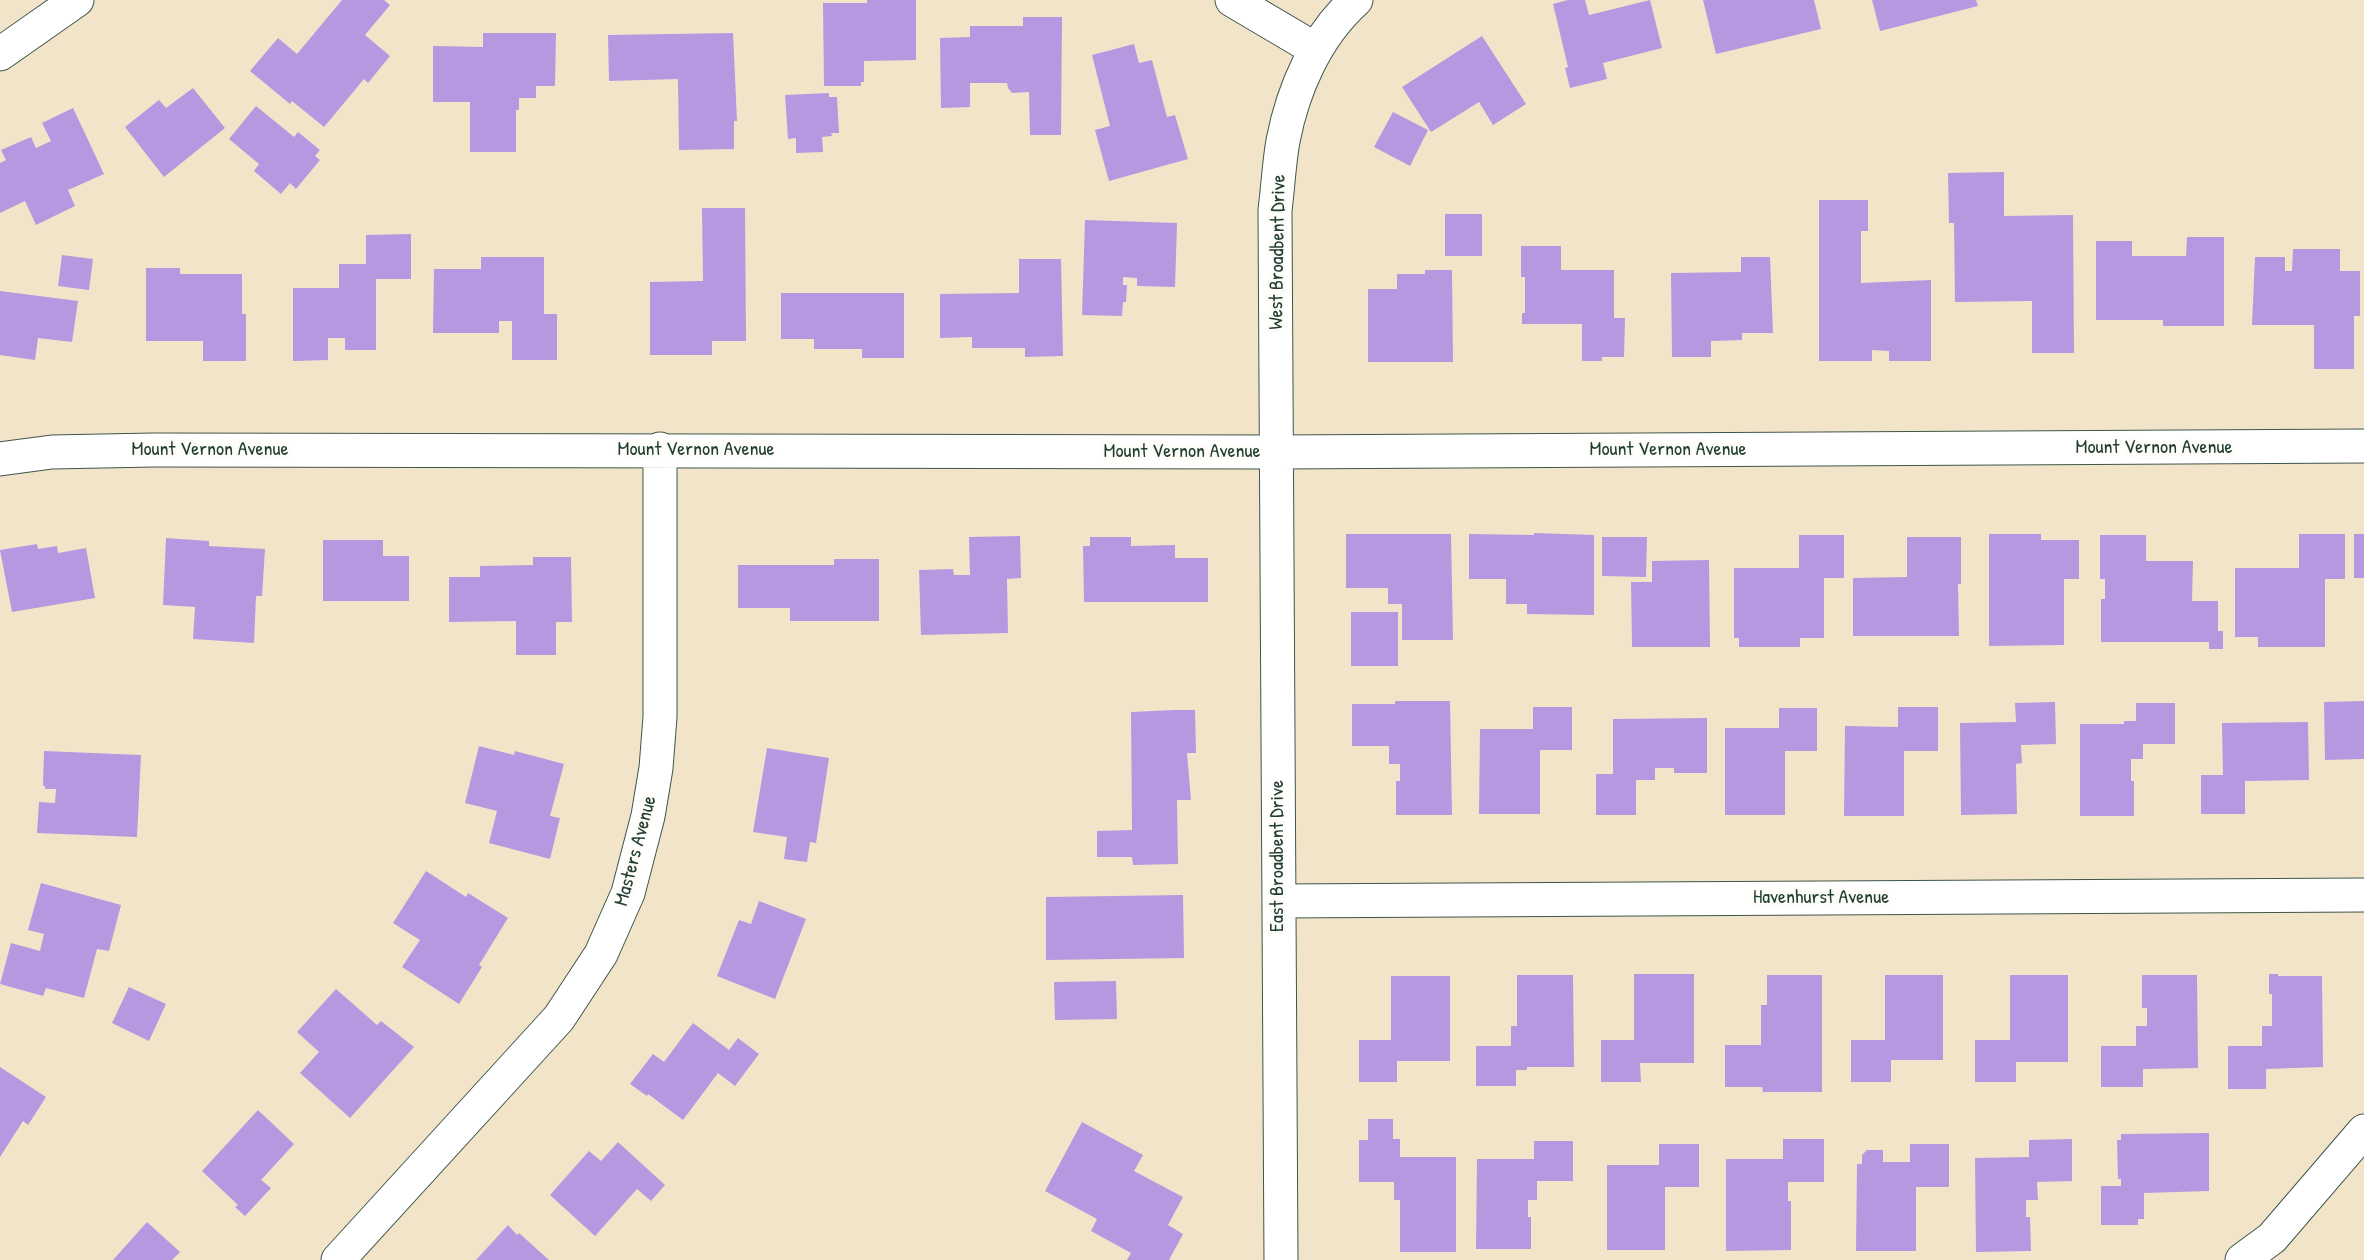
<!DOCTYPE html>
<style>
body{margin:0}
canvas{display:block;background:#f2e4c9}
</style>
<canvas width="2364" height="1260"></canvas>
<script>
const g = document.querySelector('canvas').getContext('2d');
g.lineJoin = 'round';
function fill(path, color) { g.fillStyle = color; g.fill(path, 'evenodd'); }
function trace(path, color, width, dash) { g.strokeStyle = color; g.lineWidth = width; g.lineCap = dash ? 'butt' : 'round'; g.setLineDash(dash || []); g.stroke(path); }
function write(font, color, halo, rows, align = 'center') {
  g.font = font + ' "Patrick Hand",sans-serif'; g.lineWidth = 6; g.setLineDash([]); g.textBaseline = 'middle'; g.strokeStyle = halo; g.fillStyle = color; for (const [text, x, y, turn = 0] of rows) {
    g.save(); g.translate(x, y); g.rotate((+turn || 0) * Math.PI / 180); g.textAlign = isNaN(turn) ? turn : align; if (halo) g.strokeText(text, 0, 0); g.fillText(text, 0, 0); g.restore();
  }
}
const building = new Path2D(`
 M 342,0 L 384,0 L 390,5 L 365,35 L 390,56 L 368,83 L 364,79 L 324,127 L 292,101 L 290,104 L 250,71 L 278,38 L 297,54 Z
 M 867,0 L 916,0 L 916,60 L 864,61 L 864,82 L 861,82 L 861,86 L 824,86 L 823,3 L 867,3 Z
 M 1568,0 L 1585,0 L 1589,15 L 1650,0 L 1662,48 L 1603,63 L 1607,79 L 1570,88 L 1565,68 L 1568,67 L 1553,4 Z
 M 1703,0 L 1814,0 L 1821,29 L 1716,54 Z
 M 1872,0 L 1976,0 L 1978,6 L 1880,31 Z
 M 1023,17 L 1062,17 L 1061,135 L 1030,135 L 1029,92 L 1012,93 L 1008,88 L 1007,83 L 970,83 L 970,107 L 941,108 L 940,38 L 970,37 L 970,26 L 1023,26 Z
 M 483,33 L 556,33 L 555,86 L 536,86 L 536,98 L 519,98 L 519,110 L 516,110 L 516,152 L 470,152 L 470,102 L 433,102 L 433,46 L 483,47 Z
 M 733,33 L 737,121 L 734,121 L 734,149 L 679,150 L 678,79 L 609,81 L 608,35 Z
 M 1482,36 L 1526,104 L 1493,125 L 1479,102 L 1431,132 L 1402,87 Z
 M 1134,44 L 1139,63 L 1152,60 L 1167,117 L 1175,115 L 1188,159 L 1109,181 L 1095,130 L 1110,126 L 1092,55 Z
 M 193,88 L 225,128 L 164,177 L 125,127 L 159,100 L 166,108 Z
 M 829,93 L 829,97 L 837,97 L 839,133 L 831,133 L 832,136 L 822,137 L 823,152 L 796,153 L 796,138 L 788,139 L 785,95 Z
 M 256,106 L 294,137 L 298,132 L 320,150 L 315,156 L 320,160 L 296,189 L 290,183 L 281,194 L 254,171 L 259,164 L 229,139 Z
 M 73,108 L 104,174 L 68,190 L 75,206 L 36,225 L 25,201 L 0,213 L 0,163 L 6,160 L 1,150 L 31,137 L 36,148 L 51,141 L 42,123 Z
 M 1393,112 L 1428,130 L 1410,166 L 1374,147 Z
 M 2004,172 L 2004,216 L 2073,215 L 2074,353 L 2032,353 L 2032,301 L 1955,302 L 1954,223 L 1949,223 L 1948,173 Z
 M 1819,200 L 1868,200 L 1868,231 L 1861,231 L 1861,283 L 1931,280 L 1931,361 L 1889,361 L 1889,351 L 1872,350 L 1872,361 L 1819,361 Z
 M 702,208 L 745,208 L 746,341 L 712,341 L 712,355 L 650,355 L 650,282 L 703,281 Z
 M 1445,214 L 1482,214 L 1482,256 L 1445,256 Z
 M 1085,220 L 1177,223 L 1175,287 L 1137,286 L 1137,278 L 1123,277 L 1123,285 L 1127,285 L 1126,302 L 1123,302 L 1122,316 L 1082,315 Z
 M 411,234 L 411,279 L 376,279 L 376,350 L 345,350 L 345,338 L 328,338 L 328,360 L 293,361 L 293,288 L 339,288 L 339,264 L 366,264 L 366,235 Z
 M 2187,237 L 2224,237 L 2224,326 L 2163,326 L 2163,320 L 2096,320 L 2096,241 L 2132,241 L 2132,256 L 2186,256 Z
 M 1521,246 L 1561,246 L 1561,270 L 1614,270 L 1614,318 L 1625,318 L 1624,357 L 1602,357 L 1602,361 L 1582,361 L 1582,324 L 1522,324 L 1522,313 L 1525,313 L 1525,277 L 1521,277 Z
 M 2293,249 L 2340,249 L 2340,271 L 2360,271 L 2360,316 L 2354,316 L 2354,369 L 2314,369 L 2314,325 L 2252,325 L 2255,257 L 2285,257 L 2285,271 L 2292,271 Z
 M 62,255 L 93,259 L 89,290 L 58,286 Z
 M 481,257 L 544,257 L 544,314 L 557,314 L 557,360 L 512,360 L 512,321 L 499,321 L 499,333 L 433,333 L 434,269 L 481,269 Z
 M 1741,257 L 1770,257 L 1773,333 L 1742,333 L 1742,340 L 1711,341 L 1711,357 L 1672,357 L 1671,273 L 1741,272 Z
 M 1019,259 L 1061,259 L 1063,356 L 1025,357 L 1025,348 L 972,348 L 972,337 L 940,338 L 940,294 L 1019,293 Z
 M 146,268 L 180,268 L 180,274 L 242,274 L 242,314 L 246,314 L 246,361 L 203,361 L 203,341 L 146,341 Z
 M 1425,270 L 1452,270 L 1453,362 L 1368,362 L 1368,289 L 1397,289 L 1397,274 L 1425,274 Z
 M 0,291 L 78,301 L 72,342 L 38,338 L 35,360 L 0,355 Z
 M 781,293 L 904,293 L 904,358 L 862,358 L 862,349 L 814,349 L 814,339 L 781,339 Z
 M 1534,533 L 1594,535 L 1594,615 L 1527,614 L 1527,604 L 1506,604 L 1506,579 L 1469,579 L 1469,534 L 1534,535 Z
 M 1346,534 L 1451,534 L 1453,640 L 1402,640 L 1402,604 L 1388,604 L 1388,588 L 1346,588 Z
 M 1989,534 L 2041,534 L 2041,540 L 2079,540 L 2079,579 L 2064,579 L 2064,645 L 1989,646 Z
 M 2299,534 L 2345,534 L 2345,579 L 2325,579 L 2325,647 L 2258,647 L 2258,637 L 2235,637 L 2235,568 L 2299,568 Z
 M 2354,534 L 2364,534 L 2364,578 L 2354,578 Z
 M 1799,535 L 1844,535 L 1844,578 L 1824,578 L 1824,638 L 1800,638 L 1800,647 L 1739,647 L 1739,638 L 1734,638 L 1734,568 L 1799,568 Z
 M 2100,535 L 2146,535 L 2146,561 L 2193,561 L 2192,601 L 2218,601 L 2218,631 L 2223,631 L 2223,649 L 2209,649 L 2209,642 L 2101,642 L 2101,599 L 2105,599 L 2105,579 L 2100,579 Z
 M 1020,536 L 1021,578 L 1007,579 L 1008,633 L 921,635 L 919,570 L 953,569 L 954,575 L 970,575 L 969,537 Z
 M 1090,537 L 1131,537 L 1131,546 L 1175,545 L 1175,558 L 1208,558 L 1208,602 L 1084,602 L 1083,546 L 1090,546 Z
 M 1602,537 L 1647,537 L 1646,577 L 1602,576 Z
 M 1907,537 L 1961,537 L 1961,584 L 1958,584 L 1959,636 L 1853,636 L 1853,578 L 1907,577 Z
 M 166,538 L 209,541 L 209,546 L 265,549 L 262,596 L 256,596 L 254,643 L 193,639 L 195,607 L 163,605 Z
 M 323,540 L 383,540 L 383,556 L 409,556 L 409,601 L 323,601 Z
 M 37,544 L 38,549 L 57,546 L 58,553 L 86,548 L 95,598 L 12,612 L 0,550 Z
 M 533,557 L 571,557 L 572,622 L 556,622 L 556,655 L 516,655 L 516,621 L 449,622 L 449,577 L 480,577 L 480,566 L 533,565 Z
 M 834,559 L 879,559 L 879,621 L 790,621 L 790,608 L 738,608 L 738,565 L 834,565 Z
 M 1709,560 L 1710,647 L 1632,647 L 1631,582 L 1652,582 L 1652,561 Z
 M 1351,612 L 1398,612 L 1398,666 L 1351,666 Z
 M 1395,701 L 1450,701 L 1452,815 L 1396,815 L 1396,781 L 1400,781 L 1400,764 L 1389,764 L 1389,746 L 1352,746 L 1352,704 L 1395,704 Z
 M 2364,701 L 2364,759 L 2325,760 L 2324,702 Z
 M 2055,702 L 2056,744 L 2021,745 L 2022,763 L 2016,764 L 2017,814 L 1961,815 L 1960,723 L 2016,722 L 2015,703 Z
 M 2136,703 L 2175,703 L 2175,744 L 2143,744 L 2143,759 L 2131,759 L 2131,781 L 2134,781 L 2134,816 L 2080,816 L 2080,724 L 2124,724 L 2124,721 L 2136,721 Z
 M 1533,707 L 1572,707 L 1572,750 L 1540,750 L 1540,814 L 1479,814 L 1480,729 L 1533,729 Z
 M 1898,707 L 1938,707 L 1938,751 L 1904,751 L 1904,816 L 1844,816 L 1845,726 L 1898,727 Z
 M 1779,708 L 1817,708 L 1817,751 L 1785,751 L 1785,815 L 1725,815 L 1725,728 L 1779,728 Z
 M 1175,710 L 1195,710 L 1196,753 L 1187,753 L 1191,800 L 1177,800 L 1178,864 L 1133,865 L 1132,857 L 1097,857 L 1097,831 L 1132,830 L 1131,712 Z
 M 1707,718 L 1707,773 L 1674,773 L 1674,768 L 1655,768 L 1655,780 L 1636,780 L 1636,815 L 1596,815 L 1596,774 L 1613,774 L 1613,719 Z
 M 2308,722 L 2309,780 L 2245,781 L 2245,814 L 2201,814 L 2201,775 L 2223,775 L 2222,723 Z
 M 479,746 L 514,755 L 515,751 L 564,764 L 550,816 L 560,818 L 550,859 L 489,843 L 497,811 L 465,803 Z
 M 767,748 L 829,758 L 816,843 L 810,842 L 807,862 L 784,859 L 787,837 L 753,832 Z
 M 44,751 L 141,755 L 137,837 L 37,833 L 39,802 L 55,803 L 56,789 L 45,789 L 45,786 L 43,786 Z
 M 426,871 L 466,897 L 468,893 L 508,918 L 479,965 L 482,967 L 459,1004 L 402,967 L 420,940 L 393,923 Z
 M 41,883 L 121,905 L 109,951 L 97,949 L 84,998 L 46,988 L 43,996 L 0,984 L 11,943 L 40,951 L 44,934 L 28,930 Z
 M 1183,895 L 1184,958 L 1046,960 L 1046,897 Z
 M 759,901 L 806,919 L 775,999 L 717,976 L 739,920 L 751,924 Z
 M 1634,974 L 1694,974 L 1694,1063 L 1640,1063 L 1641,1082 L 1601,1082 L 1601,1040 L 1634,1040 Z
 M 2269,974 L 2278,974 L 2278,976 L 2322,976 L 2323,1067 L 2266,1069 L 2266,1089 L 2228,1089 L 2228,1046 L 2262,1046 L 2262,1026 L 2272,1026 L 2272,994 L 2269,994 Z
 M 1517,975 L 1573,975 L 1574,1067 L 1527,1067 L 1527,1070 L 1516,1070 L 1516,1086 L 1476,1086 L 1476,1046 L 1511,1046 L 1511,1026 L 1517,1026 Z
 M 1767,975 L 1822,975 L 1822,1092 L 1763,1092 L 1762,1087 L 1725,1087 L 1725,1045 L 1761,1045 L 1761,1005 L 1767,1005 Z
 M 1885,975 L 1943,975 L 1943,1060 L 1891,1060 L 1891,1082 L 1851,1082 L 1851,1040 L 1885,1040 Z
 M 2010,975 L 2068,975 L 2068,1062 L 2016,1062 L 2016,1082 L 1975,1082 L 1975,1040 L 2010,1040 Z
 M 2142,975 L 2197,975 L 2198,1068 L 2143,1069 L 2143,1087 L 2101,1087 L 2101,1046 L 2136,1046 L 2136,1026 L 2147,1026 L 2147,1008 L 2142,1008 Z
 M 1391,976 L 1450,976 L 1450,1061 L 1397,1061 L 1397,1082 L 1359,1082 L 1359,1040 L 1391,1040 Z
 M 1116,981 L 1117,1019 L 1055,1020 L 1054,982 Z
 M 129,987 L 166,1004 L 149,1041 L 112,1023 Z
 M 336,989 L 377,1025 L 381,1021 L 414,1047 L 350,1118 L 300,1073 L 319,1052 L 297,1032 Z
 M 693,1023 L 729,1050 L 738,1038 L 759,1054 L 735,1086 L 718,1073 L 683,1120 L 648,1094 L 647,1096 L 630,1084 L 653,1054 L 664,1062 Z
 M 0,1067 L 46,1097 L 28,1125 L 23,1121 L 0,1157 Z
 M 258,1110 L 294,1144 L 261,1180 L 271,1188 L 245,1216 L 235,1207 L 238,1205 L 202,1171 Z
 M 1368,1119 L 1393,1119 L 1393,1139 L 1400,1139 L 1400,1157 L 1456,1157 L 1456,1252 L 1400,1252 L 1400,1200 L 1394,1200 L 1394,1182 L 1359,1182 L 1359,1140 L 1368,1140 Z
 M 1082,1122 L 1143,1155 L 1134,1171 L 1183,1197 L 1168,1225 L 1183,1234 L 1169,1260 L 1127,1260 L 1131,1253 L 1091,1231 L 1097,1219 L 1045,1191 Z
 M 2209,1133 L 2209,1191 L 2144,1193 L 2144,1219 L 2138,1219 L 2138,1225 L 2101,1225 L 2101,1186 L 2121,1186 L 2121,1179 L 2118,1179 L 2117,1140 L 2121,1140 L 2121,1134 Z
 M 1783,1139 L 1824,1139 L 1824,1182 L 1788,1182 L 1788,1201 L 1791,1201 L 1791,1250 L 1726,1251 L 1726,1159 L 1783,1159 Z
 M 2072,1139 L 2072,1181 L 2037,1182 L 2038,1200 L 2026,1200 L 2026,1217 L 2030,1217 L 2031,1251 L 1976,1252 L 1975,1158 L 2029,1157 L 2029,1140 Z
 M 1534,1141 L 1573,1141 L 1573,1181 L 1537,1181 L 1537,1200 L 1528,1200 L 1528,1217 L 1531,1217 L 1531,1249 L 1476,1249 L 1477,1159 L 1534,1159 Z
 M 618,1142 L 665,1185 L 651,1201 L 637,1189 L 595,1236 L 550,1195 L 589,1151 L 601,1161 Z
 M 1659,1144 L 1699,1144 L 1699,1187 L 1665,1187 L 1665,1250 L 1607,1250 L 1607,1165 L 1659,1165 Z
 M 1910,1144 L 1949,1144 L 1949,1187 L 1916,1187 L 1916,1251 L 1856,1251 L 1857,1164 L 1862,1164 L 1862,1155 L 1867,1150 L 1883,1150 L 1883,1162 L 1910,1162 Z
 M 147,1222 L 180,1252 L 172,1260 L 113,1260 Z
 M 508,1225 L 517,1235 L 519,1233 L 549,1260 L 476,1260 Z`);
const minor = new Path2D(`
 M 1232,0 L 1315,49
 M 0,54 L 77,0
 M 0,459 L 52,452 L 153,450 L 1277,452 L 2364,446
 M 1279,901 L 2364,895
 M 338,1260 L 559,1018 L 601,954 L 628,893 L 648,816 L 656,768 L 660,717 L 660,449
 M 1281,1260 L 1275,210 C 1278,187 1279,163 1283,141 C 1293,89 1316,36 1356,0
 M 2242,1260 L 2272,1238 L 2364,1131`);
const streetNames = [
 ["West Broadbent Drive",1278,252,-89],
 ["Mount Vernon Avenue",2154,448],
 ["Mount Vernon Avenue",210,450],
 ["Mount Vernon Avenue",696,450],
 ["Mount Vernon Avenue",1668,450],
 ["Mount Vernon Avenue",1182,452],
 ["Masters Avenue",636,851,-75],
 ["East Broadbent Drive",1278,856,-90],
 ["Havenhurst Avenue",1821,898]
];
fill(building, '#b698e1');
trace(minor, '#3f564a', 35);
trace(minor, '#fff', 33);
write('20px', '#1f3d34', '#fdfcf7', streetNames);
</script>
